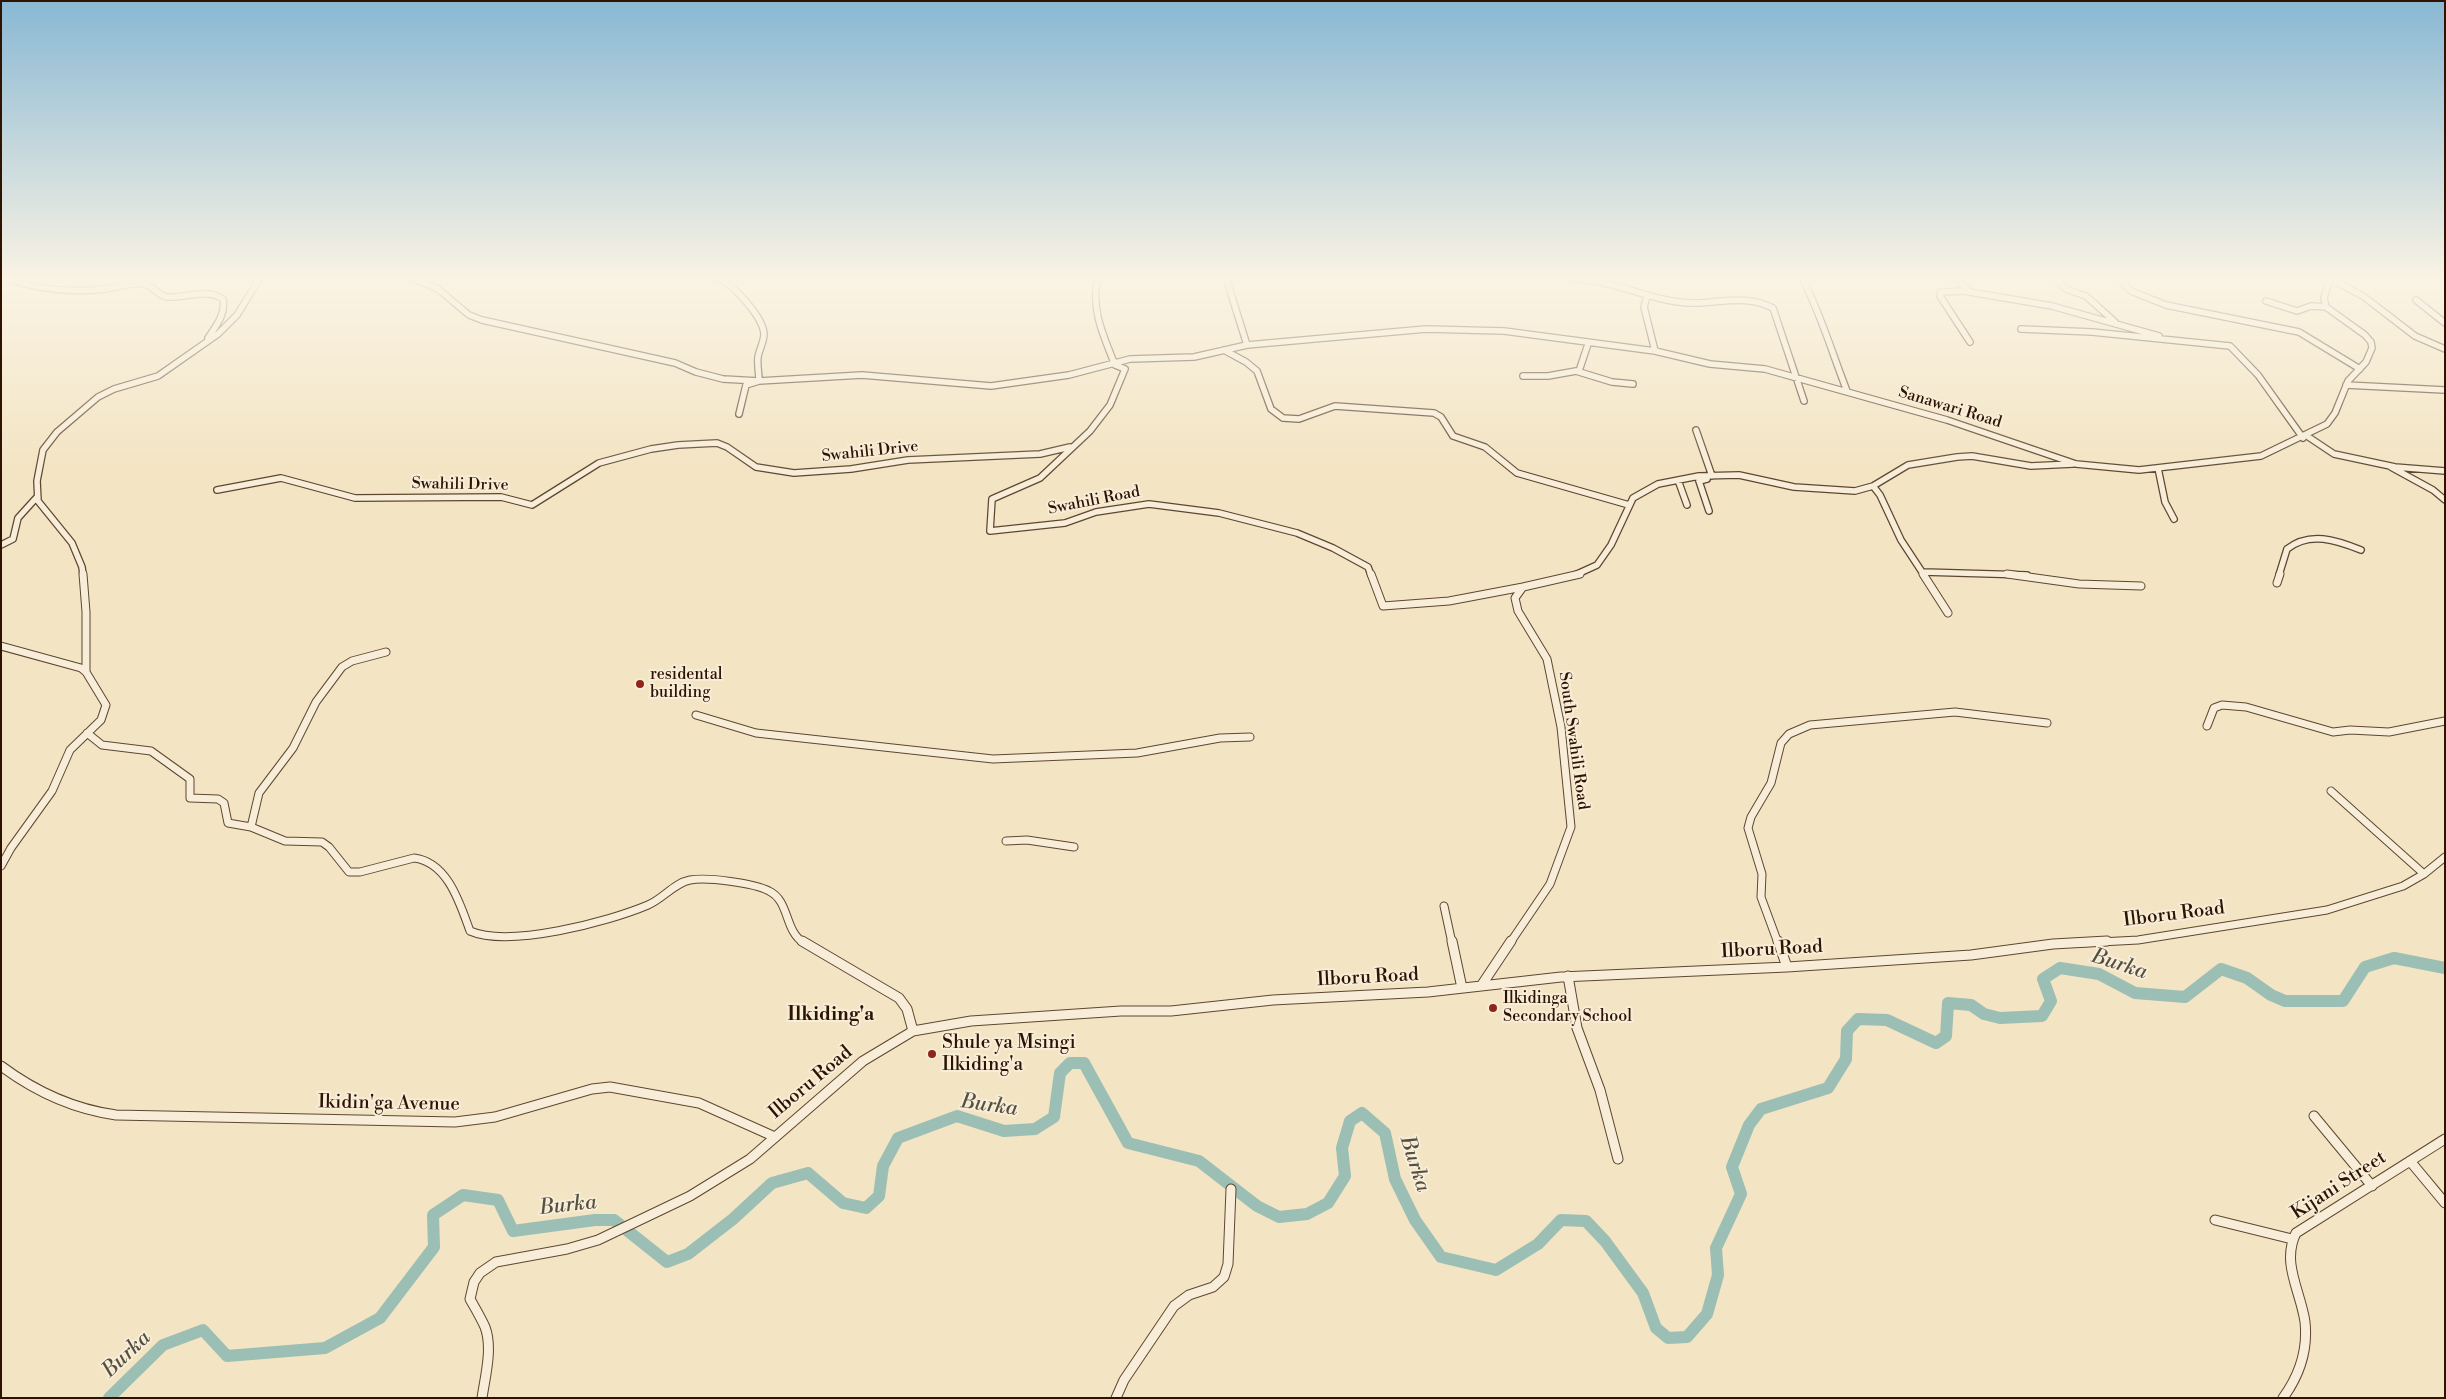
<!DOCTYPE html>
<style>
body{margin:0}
#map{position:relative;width:2446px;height:1399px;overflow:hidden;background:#f3e4c3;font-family:"Libre Bodoni",serif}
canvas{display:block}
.frame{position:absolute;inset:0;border:2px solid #2d1300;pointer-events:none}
</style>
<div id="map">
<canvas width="2446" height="1399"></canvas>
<div class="frame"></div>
</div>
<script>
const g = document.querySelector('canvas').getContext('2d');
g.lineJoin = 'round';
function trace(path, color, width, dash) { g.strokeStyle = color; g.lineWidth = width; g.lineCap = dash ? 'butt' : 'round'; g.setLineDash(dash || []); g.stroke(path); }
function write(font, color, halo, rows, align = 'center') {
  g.font = font + ' "Libre Bodoni",serif'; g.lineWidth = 4; g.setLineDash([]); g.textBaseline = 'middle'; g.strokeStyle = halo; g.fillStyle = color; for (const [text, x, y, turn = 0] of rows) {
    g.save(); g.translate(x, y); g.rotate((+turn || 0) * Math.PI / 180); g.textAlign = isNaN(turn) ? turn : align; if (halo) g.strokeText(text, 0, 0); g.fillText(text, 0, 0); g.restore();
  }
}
const river = new Path2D(`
 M 109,1398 L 163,1345 L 203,1330 L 227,1356 L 325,1348 L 380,1318 L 434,1247 L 433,1215 L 463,1195 L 498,1200 L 513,1231 L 595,1220 L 614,1220 L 667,1262 L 688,1254 L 733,1219 L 772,1183 L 808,1173 L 843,1203 L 866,1208 L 879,1196 L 883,1166 L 898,1138 L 957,1116 L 1004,1131 L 1035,1129 L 1054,1117 L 1060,1073 L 1070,1063 L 1084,1063 L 1128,1143 L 1199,1161 L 1257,1206 L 1279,1217 L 1307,1214 L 1328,1203 L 1345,1176 L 1342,1148 L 1350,1121 L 1362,1113 L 1385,1133 L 1395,1179 L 1415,1220 L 1441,1257 L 1496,1270 L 1538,1244 L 1561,1220 L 1586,1221 L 1605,1241 L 1643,1293 L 1656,1328 L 1668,1338 L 1687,1337 L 1707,1314 L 1718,1275 L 1716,1248 L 1741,1194 L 1732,1167 L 1749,1125 L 1761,1109 L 1828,1088 L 1846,1059 L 1847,1031 L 1858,1019 L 1887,1020 L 1936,1043 L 1946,1036 L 1948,1003 L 1971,1005 L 1984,1014 L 2000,1018 L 2042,1016 L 2051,1001 L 2043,979 L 2060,968 L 2099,974 L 2135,993 L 2185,997 L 2221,969 L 2247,978 L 2271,995 L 2285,1001 L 2343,1001 L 2365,967 L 2394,958 L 2445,968`);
const minorFar2 = new Path2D(`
 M 5,278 C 39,290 71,293 106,289 C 118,287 133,282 144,284 C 153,286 159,296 167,297 C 186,298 206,288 223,299 C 226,314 216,326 208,338
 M 412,278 L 438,289 L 469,315 L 482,320 L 675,363 L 696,372 L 723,379 L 759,381 L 862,375 L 991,386 L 1069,375 L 1130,359 L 1194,357 L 1247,345 L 1426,329 L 1504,331 L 1655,351 L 1710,364 L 1765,369 L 1947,420 L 2076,464 L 2139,470 L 2261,456 L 2327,424 L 2335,413 L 2348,381 L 2366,362 L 2372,348 L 2371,342 L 2365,335 L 2326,307 L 2324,298 L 2330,278
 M 718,278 C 733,284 763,317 764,334 C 764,342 759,350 758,357 C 757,365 759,373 759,381 L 746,385 L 739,414
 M 1098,278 C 1090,309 1104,337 1115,365 L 1125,369 L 1110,405 L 1090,431 L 1040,478 L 992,499 L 990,531 L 1065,523 L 1096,512 L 1149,504 L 1219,513 L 1297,533 L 1333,548 L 1368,567 L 1371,575
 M 1226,278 L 1247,345
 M 1570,278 C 1584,280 1598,281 1612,285 C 1640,292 1668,304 1698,303 C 1725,302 1748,295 1773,308 L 1804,401
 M 1802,278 C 1821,314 1832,353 1847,391
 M 1955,278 L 1970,292
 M 2055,278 L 2066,289 L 2086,296 L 2115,322
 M 2118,278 L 2131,291 L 2166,305 L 2299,332 L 2360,369
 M 2330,279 L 2363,296 L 2415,336 L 2445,349
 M 1647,296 L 1644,307 L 1655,351
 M 2416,300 L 2445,323
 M 2266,301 L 2297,311 L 2311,306 L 2326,307
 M 2021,329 L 2092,332 L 2230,346 L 2258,375 L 2303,438
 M 1970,342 L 1940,296 L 1941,292 L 1964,291 L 2052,306 L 2159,336
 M 1224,350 L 1246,362 L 1257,371 L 1271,409 L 1283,418 L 1299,419 L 1335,406 L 1434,413 L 1441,417 L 1453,436 L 1485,447 L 1517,473 L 1629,505
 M 1579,371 L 1588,344
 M 1523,376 L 1548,376 L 1576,371 L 1612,382 L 1633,384
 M 2346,385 L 2445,390
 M 1696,430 L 1712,476
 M 2307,436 L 2334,454 L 2395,467 L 2445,471
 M 2391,467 L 2433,490 L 2445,500
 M 2158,468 L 2165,502 L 2174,519
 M 1707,479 L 1699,481 L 1709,511
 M 1678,480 L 1687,505
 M 1873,486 L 1880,495 L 1901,540 L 1924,575
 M 217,490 L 281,478 L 355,498 L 501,497 L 532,505 L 599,463 L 651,449 L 678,445 L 717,443 L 727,447 L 756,467 L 794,473 L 851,469 L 908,460 L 1040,454 L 1070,447
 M 1,545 L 13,539 L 18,518 L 37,497
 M 1923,572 L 2027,575
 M 83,575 L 82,567 L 72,543 L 38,501 L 37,481 L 43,450 L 57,432 L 98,397 L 114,389 L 158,376 L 218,334 L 237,315 L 260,278
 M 1575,575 L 1597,565 L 1611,545 L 1633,498 L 1658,484 L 1699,476 L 1739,475 L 1794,487 L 1855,491 L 1873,486 L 1908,465 L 1957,457 L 1972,456 L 2031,466 L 2073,464
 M 2279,575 L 2287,549 C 2310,531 2336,540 2361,550`);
const minorFar1 = new Path2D(`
 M 83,574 L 86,612 L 86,672
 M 1371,574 L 1383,606 L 1449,601 L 1523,587
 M 1923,574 L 1948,613
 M 2007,574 L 2079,584 L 2141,586
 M 2277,583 L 2280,574
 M 1,646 L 81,668 L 86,672 L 106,705 L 101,720 L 70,750 L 52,791 L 11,848 L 1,866
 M 696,715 L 756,733 L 993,759 L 1137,753 L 1220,738 L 1250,737
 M 2207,726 L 2214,708 L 2222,705 L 2246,707 L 2333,732 L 2350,730 L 2389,732 L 2445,721
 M 87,733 L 102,745 L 151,751 L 190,779 L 190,798 L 218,799 L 224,803 L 228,823 L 251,827 L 285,841 L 322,842 L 329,847 L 349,872 L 360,872 L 414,858 C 448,862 460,904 470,931 C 509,948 608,922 648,905 C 663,899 674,883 690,880 C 707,877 754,883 769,891 C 790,901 784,931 804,943
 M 2331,791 L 2424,874
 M 251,827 L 259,793 L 293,748 L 316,702 L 342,667 L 352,661 L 386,652
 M 1006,841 L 1027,840 L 1074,847
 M 1444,906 L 1452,943
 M 1510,943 L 1550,884 L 1571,827 L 1561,727 L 1547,659 L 1518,611 L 1515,598 L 1523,587 L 1580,574
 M 1778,943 L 1761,897 L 1762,874 L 1748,828 L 1751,817 L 1771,783 L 1781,743 L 1789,734 L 1810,725 L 1955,712 L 2047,723
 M 2081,943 L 2138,940 L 2327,910 L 2403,886 L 2424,874 L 2445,857`);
const minor = new Path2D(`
 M 802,941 L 899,998 L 907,1009 L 913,1031
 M 1452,941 L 1462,988
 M 1778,941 L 1787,967
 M 1568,976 L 1577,1028 L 1600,1090 L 1618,1159
 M 1481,986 L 1511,941
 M 1,1066 C 36,1092 72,1109 116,1115 L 455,1122 L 495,1117 L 592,1089 L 610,1087 L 699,1103 L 775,1137
 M 2314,1116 L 2372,1186
 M 2410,1161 L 2445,1203
 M 2215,1220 L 2292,1239
 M 482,1398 C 485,1377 493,1348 485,1327 C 481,1318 475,1308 470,1299 L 474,1282 L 480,1273 L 496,1262 L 567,1249 L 598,1240 L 690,1196 L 750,1159 L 863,1061 L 913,1031 L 971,1021 L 1121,1011 L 1171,1011 L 1273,1000 L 1428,992 L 1561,977 L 1787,967 L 1971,955 L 2053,944 L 2107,941
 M 1116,1398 L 1124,1380 L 1174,1306 L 1189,1295 L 1213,1287 L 1224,1277 L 1228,1264 L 1231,1189
 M 2283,1398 C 2299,1376 2308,1350 2305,1322 C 2301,1292 2281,1263 2296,1233 L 2445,1139`);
const markers = [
 [640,684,5,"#8f2418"],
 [1493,1008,5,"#8f2418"],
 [932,1054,5,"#8f2418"]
];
const streetNames = [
 ["Sanawari Road",1950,408,17],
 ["Swahili Drive",870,452,-6],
 ["Swahili Drive",460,485,1],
 ["Swahili Road",1094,501,-11],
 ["South Swahili Road",1573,741,82]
];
const poiNames = [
 ["residental",650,675],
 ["building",650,693],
 ["Ilkidinga",1503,999],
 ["Secondary School",1503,1017]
];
const nearStreetnames = [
 ["Ilboru Road",2174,915,-7],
 ["Ilboru Road",1772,950,-3],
 ["Ilboru Road",1368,978,-3],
 ["Ilboru Road",811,1083,-40],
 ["Ikidin'ga Avenue",389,1104,1],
 ["Kijani Street",2339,1186,-33]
];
const quarterNames = [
 ["Ilkiding'a",831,1015]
];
const nearPoinames = [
 ["Shule ya Msingi",942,1043],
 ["Ilkiding'a",942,1065]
];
const nearWaternames = [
 ["Burka",2119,965,18],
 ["Burka",989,1106,8],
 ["Burka",1414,1164,72],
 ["Burka",568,1206,-6],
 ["Burka",127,1355,-43]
];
trace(river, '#9bbeb5', 12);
trace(minorFar2, '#5e4731', 8);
trace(minorFar1, '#5e4731', 9);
trace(minor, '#5e4731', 11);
trace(minorFar2, '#f7edd8', 5.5);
trace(minorFar1, '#f7edd8', 7);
trace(minor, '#f7edd8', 9);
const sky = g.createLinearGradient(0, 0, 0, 474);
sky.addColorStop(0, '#89b8d4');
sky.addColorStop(0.59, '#faf3e4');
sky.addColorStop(1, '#faf3e400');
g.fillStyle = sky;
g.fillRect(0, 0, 2446, 474);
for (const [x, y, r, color] of markers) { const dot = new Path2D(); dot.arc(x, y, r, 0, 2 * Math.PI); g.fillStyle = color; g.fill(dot); trace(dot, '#f7edd8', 2); }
write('16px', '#2d1300', '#f7edd8', streetNames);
write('16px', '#2d1300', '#f7edd8', poiNames, 'left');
write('19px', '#2d1300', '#f7edd8', nearStreetnames);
write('bold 19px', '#2d1300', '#f7edd8', quarterNames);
write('19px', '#2d1300', '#f7edd8', nearPoinames, 'left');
write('italic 21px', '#544f3f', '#f7edd8', nearWaternames);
</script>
